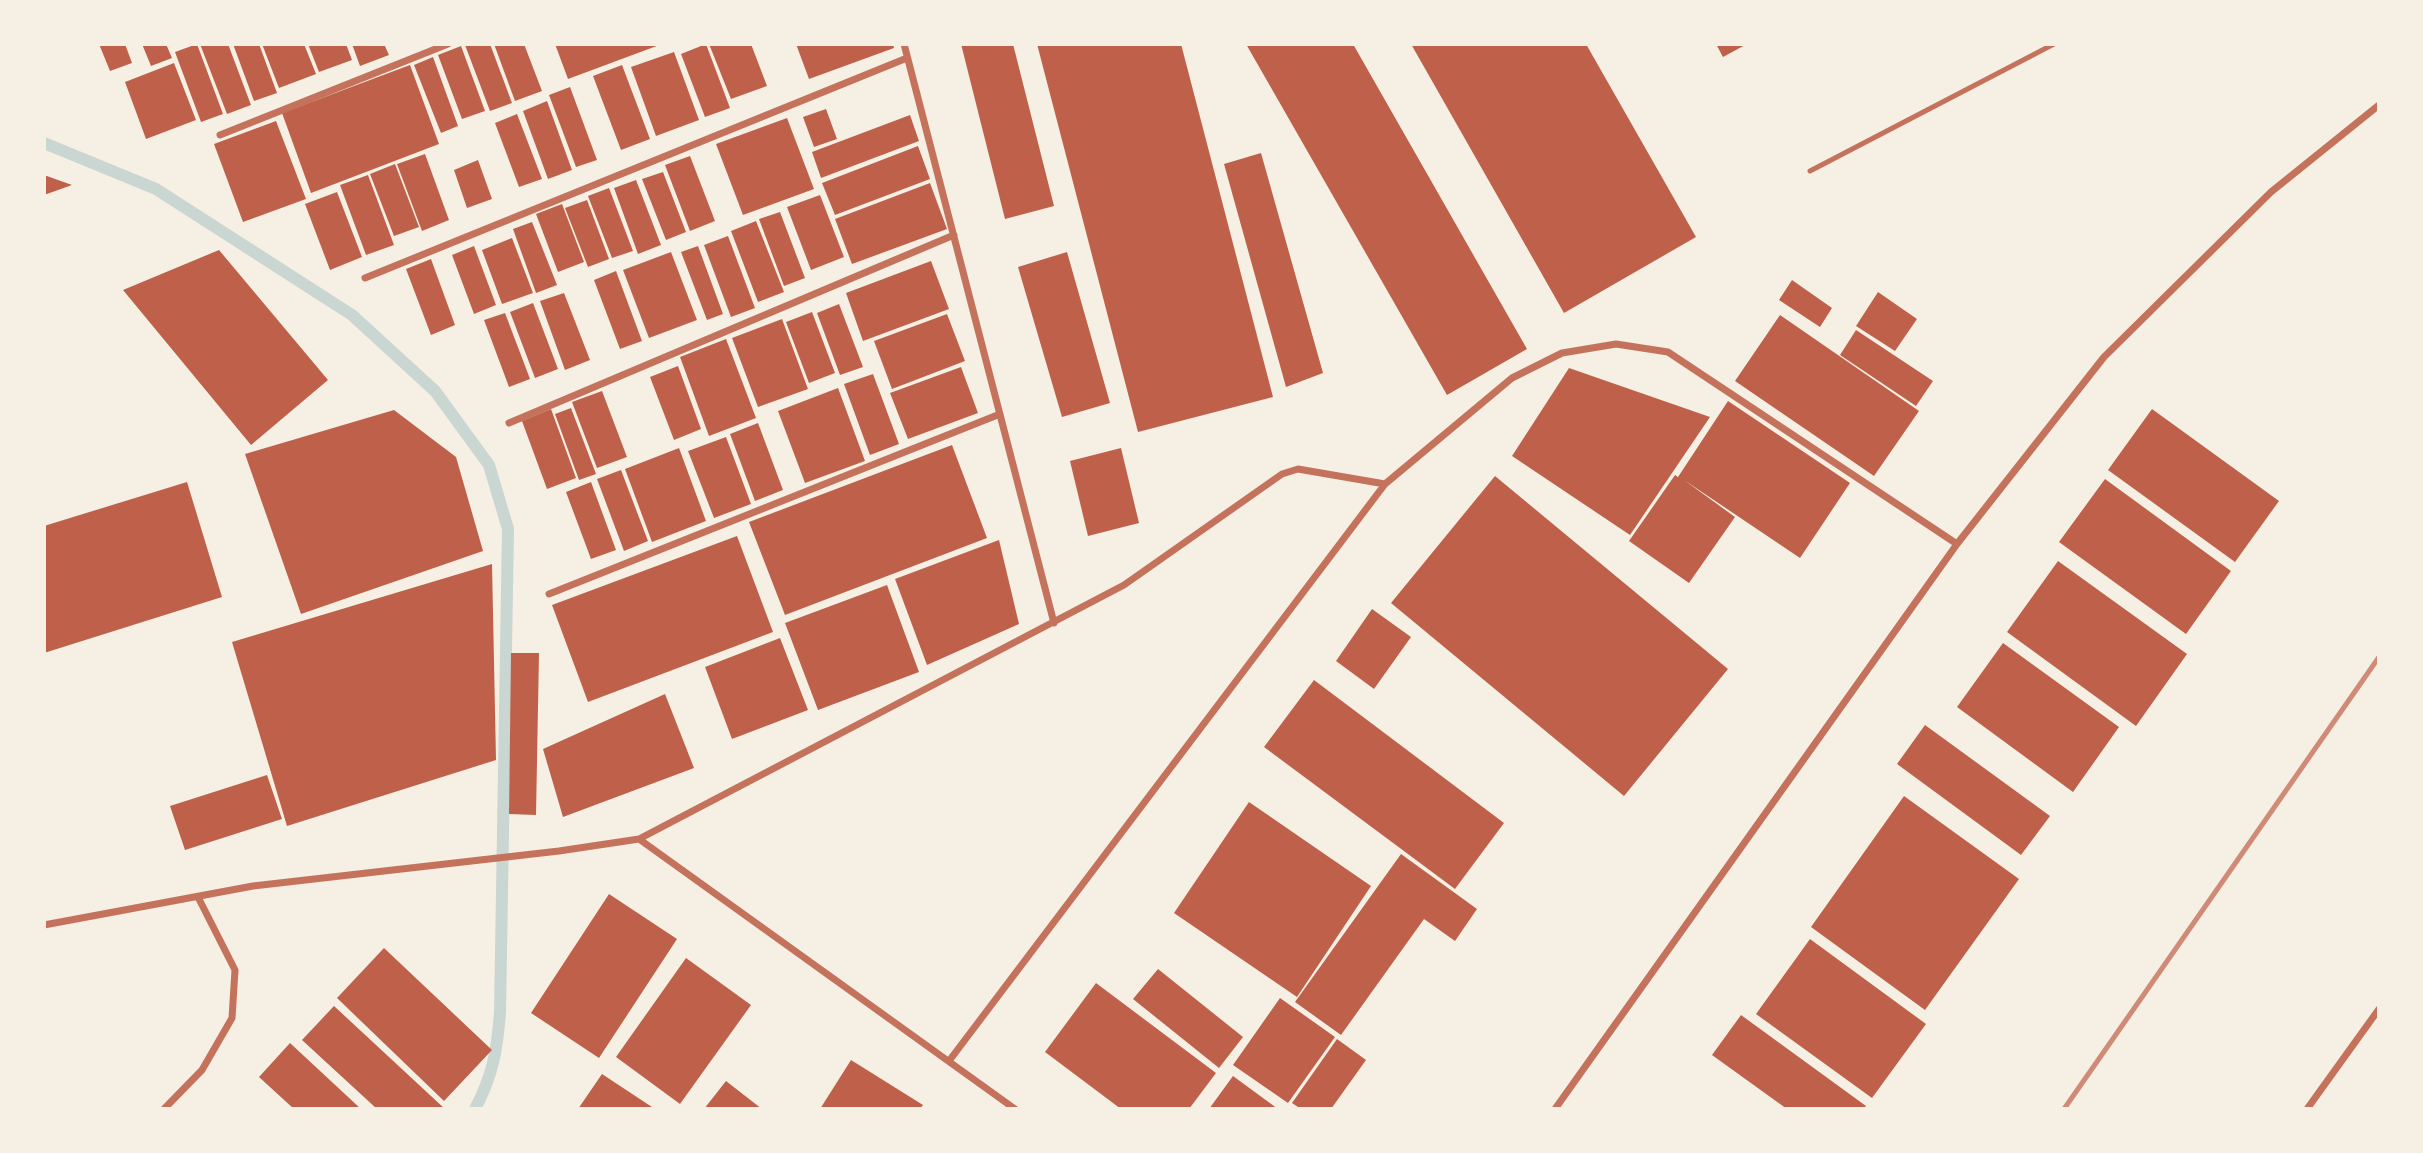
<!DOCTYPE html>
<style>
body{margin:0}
#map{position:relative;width:2423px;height:1153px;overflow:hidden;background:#f6efe4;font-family:Mulish,sans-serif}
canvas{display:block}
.frame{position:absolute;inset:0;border:46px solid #f6efe4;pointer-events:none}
</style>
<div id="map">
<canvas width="2423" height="1153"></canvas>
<div class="frame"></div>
</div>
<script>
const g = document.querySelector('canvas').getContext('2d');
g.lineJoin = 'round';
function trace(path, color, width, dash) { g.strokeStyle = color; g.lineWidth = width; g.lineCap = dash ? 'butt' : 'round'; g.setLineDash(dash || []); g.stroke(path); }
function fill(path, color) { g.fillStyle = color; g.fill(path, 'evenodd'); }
const stream = new Path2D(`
 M 44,143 L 156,189 L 352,315 L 435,391 L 489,465 L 508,529 L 500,1013 C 497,1050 493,1075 475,1109`);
const building = new Path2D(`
 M 99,44 L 125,44 L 132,63 L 110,71 Z
 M 142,44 L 166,44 L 172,58 L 151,66 Z
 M 197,44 L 223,114 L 201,122 L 175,52 Z
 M 200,44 L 228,44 L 251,105 L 227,114 Z
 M 233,44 L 259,44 L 277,93 L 254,101 Z
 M 262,44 L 304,44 L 316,74 L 279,88 Z
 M 308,44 L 346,44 L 352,60 L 319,72 Z
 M 352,44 L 384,44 L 389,55 L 360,66 Z
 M 468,44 L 490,44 L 512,103 L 490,111 L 465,45 Z
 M 494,44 L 524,44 L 542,91 L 515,101 Z
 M 555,44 L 662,44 L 568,79 Z
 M 706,44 L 730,108 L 705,117 L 681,54 Z
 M 709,44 L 751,44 L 767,86 L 731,99 Z
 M 796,44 L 893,44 L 894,48 L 809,79 Z
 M 961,44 L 1013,44 L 1054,206 L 1005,219 Z
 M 1037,44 L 1181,44 L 1273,397 L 1138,432 Z
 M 1246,44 L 1353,44 L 1527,349 L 1447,395 Z
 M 1411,44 L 1586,44 L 1696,237 L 1564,313 Z
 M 1716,44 L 1747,44 L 1723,57 Z
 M 461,46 L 485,111 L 462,119 L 438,55 Z
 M 674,52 L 699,120 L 656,136 L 631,67 Z
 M 433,57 L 458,126 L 441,133 L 414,65 Z
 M 174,63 L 196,120 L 146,139 L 125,82 Z
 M 410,65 L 439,144 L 311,193 L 282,113 Z
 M 622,65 L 650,139 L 621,150 L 593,76 Z
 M 570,87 L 597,160 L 576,167 L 549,95 Z
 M 547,101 L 572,170 L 548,179 L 523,111 Z
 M 826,109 L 837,139 L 814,147 L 803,117 Z
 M 517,114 L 542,179 L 519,187 L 495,123 Z
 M 910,115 L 919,141 L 821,178 L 812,152 Z
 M 787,118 L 814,189 L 743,215 L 716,144 Z
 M 276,121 L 306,199 L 243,222 L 214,144 Z
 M 918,146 L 930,179 L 835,215 L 822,183 Z
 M 1261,153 L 1323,373 L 1286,387 L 1224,164 Z
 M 425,154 L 449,220 L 422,231 L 397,164 Z
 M 690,156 L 715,221 L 690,231 L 665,165 Z
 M 478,160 L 492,199 L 467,208 L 454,170 Z
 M 395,164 L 419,227 L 394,236 L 370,174 Z
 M 663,172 L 686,232 L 666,240 L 642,179 Z
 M 44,175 L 72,185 L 44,195 Z
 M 368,175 L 394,245 L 366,255 L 340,185 Z
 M 636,180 L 661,245 L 638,254 L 614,188 Z
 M 930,183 L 947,229 L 852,264 L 835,219 Z
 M 609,188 L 633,251 L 612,258 L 588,196 Z
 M 337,192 L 362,257 L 330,270 L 305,204 Z
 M 820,195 L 844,257 L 811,270 L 787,207 Z
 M 587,200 L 609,259 L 588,267 L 565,208 Z
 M 562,204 L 584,262 L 558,272 L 536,214 Z
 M 780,212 L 805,278 L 784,286 L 759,219 Z
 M 756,221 L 784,292 L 758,302 L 731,231 Z
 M 532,222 L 557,285 L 536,293 L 513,229 Z
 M 728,236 L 755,308 L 731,317 L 704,245 Z
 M 512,238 L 533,293 L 502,304 L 482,250 Z
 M 474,246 L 496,305 L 474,314 L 452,255 Z
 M 698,246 L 723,314 L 707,320 L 681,252 Z
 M 219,250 L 328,380 L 251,445 L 123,290 Z
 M 671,252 L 697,320 L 649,338 L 623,270 Z
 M 1067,252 L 1110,403 L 1062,417 L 1018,267 Z
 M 431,259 L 455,325 L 431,335 L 406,269 Z
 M 931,261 L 949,309 L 863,341 L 846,293 Z
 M 616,271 L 642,341 L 620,349 L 594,280 Z
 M 1792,280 L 1832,308 L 1820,327 L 1779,300 Z
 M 1878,292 L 1917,319 L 1895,351 L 1856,326 Z
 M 564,293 L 590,360 L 565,370 L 540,301 Z
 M 533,303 L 558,369 L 535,378 L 510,312 Z
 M 839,304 L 863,367 L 840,375 L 817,313 Z
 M 812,312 L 835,373 L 809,383 L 786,322 Z
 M 505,313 L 530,379 L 509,387 L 484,320 Z
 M 947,314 L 965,361 L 892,389 L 874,341 Z
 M 1780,315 L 1919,411 L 1874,476 L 1735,381 Z
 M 782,319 L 808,389 L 758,407 L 732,338 Z
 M 1856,330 L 1933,381 L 1916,406 L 1840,355 Z
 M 726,339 L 756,418 L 709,436 L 680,357 Z
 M 678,366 L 701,429 L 674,440 L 650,377 Z
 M 961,367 L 978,413 L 908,439 L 890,393 Z
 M 1569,368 L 1710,417 L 1630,535 L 1512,456 Z
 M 873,374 L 899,444 L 870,455 L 844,384 Z
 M 838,388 L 865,461 L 805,483 L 778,411 Z
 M 602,391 L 627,457 L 597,468 L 572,402 Z
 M 1728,401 L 1850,483 L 1800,558 L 1684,480 L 1735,517 L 1689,583 L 1629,541 L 1675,475 L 1678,477 Z
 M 571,408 L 596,474 L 579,480 L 555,414 Z
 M 551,409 L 576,478 L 547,489 L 522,421 Z
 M 2152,409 L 2279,501 L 2235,562 L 2108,470 Z
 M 394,410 L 456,457 L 483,551 L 301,614 L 245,454 Z
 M 758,423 L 783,490 L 755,501 L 730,434 Z
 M 726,437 L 751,504 L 714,518 L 688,451 Z
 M 952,445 L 987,538 L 785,615 L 749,522 Z
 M 679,448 L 706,521 L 652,542 L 625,469 Z
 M 1121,448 L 1139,523 L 1088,536 L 1070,461 Z
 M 621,470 L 648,541 L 624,551 L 597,479 Z
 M 1495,476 L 1728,669 L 1624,796 L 1391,603 Z
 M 2105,479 L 2231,571 L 2186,634 L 2059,542 Z
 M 187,482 L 222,597 L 44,653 L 44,526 Z
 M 591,482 L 616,550 L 591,559 L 566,492 Z
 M 737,536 L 773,632 L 588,702 L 552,605 Z
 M 999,540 L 1019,624 L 927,665 L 895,579 Z
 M 2058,561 L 2187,654 L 2136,726 L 2007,632 Z
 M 492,564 L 496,760 L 287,826 L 232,642 Z
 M 887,585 L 919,672 L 818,710 L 785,623 Z
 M 1372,609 L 1411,637 L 1374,689 L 1336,661 Z
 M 780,638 L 808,710 L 732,739 L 705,667 Z
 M 2003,643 L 2119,727 L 2073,792 L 1957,707 Z
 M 511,653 L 539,653 L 536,815 L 509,814 Z
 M 1314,680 L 1504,823 L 1455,889 L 1264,747 Z
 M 665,694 L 694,768 L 563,817 L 543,749 Z
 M 1925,725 L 2050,816 L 2021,855 L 1897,764 Z
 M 267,775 L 282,819 L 185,850 L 170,806 Z
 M 1904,796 L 2019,879 L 1925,1010 L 1811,927 Z
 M 1249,802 L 1371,886 L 1297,997 L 1174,913 Z
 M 1401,854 L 1477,909 L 1455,941 L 1424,919 L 1341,1035 L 1295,1002 Z
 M 609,894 L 677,939 L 599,1058 L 531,1013 Z
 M 1810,939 L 1926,1024 L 1872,1098 L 1756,1014 Z
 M 384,948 L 492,1050 L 444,1101 L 337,998 Z
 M 686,958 L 751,1005 L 680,1104 L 616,1057 Z
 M 1158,969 L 1243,1037 L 1219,1068 L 1133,999 Z
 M 1096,983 L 1216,1073 L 1189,1109 L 1121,1109 L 1045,1052 Z
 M 1280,998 L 1335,1037 L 1288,1103 L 1233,1065 Z
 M 334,1006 L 445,1109 L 377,1109 L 302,1040 Z
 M 1741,1015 L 1866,1106 L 1863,1109 L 1787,1109 L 1712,1055 Z
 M 1337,1039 L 1366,1060 L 1331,1109 L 1301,1109 L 1292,1103 Z
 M 290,1043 L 361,1109 L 294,1109 L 259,1077 Z
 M 851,1060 L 923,1105 L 920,1109 L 820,1109 Z
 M 602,1074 L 655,1109 L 578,1109 Z
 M 1233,1076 L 1278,1109 L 1209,1109 Z
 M 726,1081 L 762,1109 L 704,1109 Z`);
const service = new Path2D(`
 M 1810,171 L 2054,44`);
const minor = new Path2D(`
 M 904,44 L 1054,623
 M 220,135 L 448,44
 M 365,278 L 907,58
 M 509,423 L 954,235
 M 549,594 L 1000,414
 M 639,839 L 1124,585 L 1282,474 L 1298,469 L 1385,484 L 1512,378 L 1562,353 L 1616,344 L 1668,352 L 1957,544
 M 44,925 L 253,886 L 559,851 L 639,839 L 1015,1109
 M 949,1061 L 1385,484
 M 164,1109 L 202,1070 L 232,1018 L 235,970 L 198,897
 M 1555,1109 L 1957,544 L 2104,357 L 2271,192 L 2379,105
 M 2307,1109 L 2379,1009`);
const rail = new Path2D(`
 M 2064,1109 L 2379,657`);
trace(stream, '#c9d6d2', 12);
fill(building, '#bf614a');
trace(service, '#c5725c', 5);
trace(minor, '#c5725c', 7);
trace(rail, '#cf8b77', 5);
</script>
